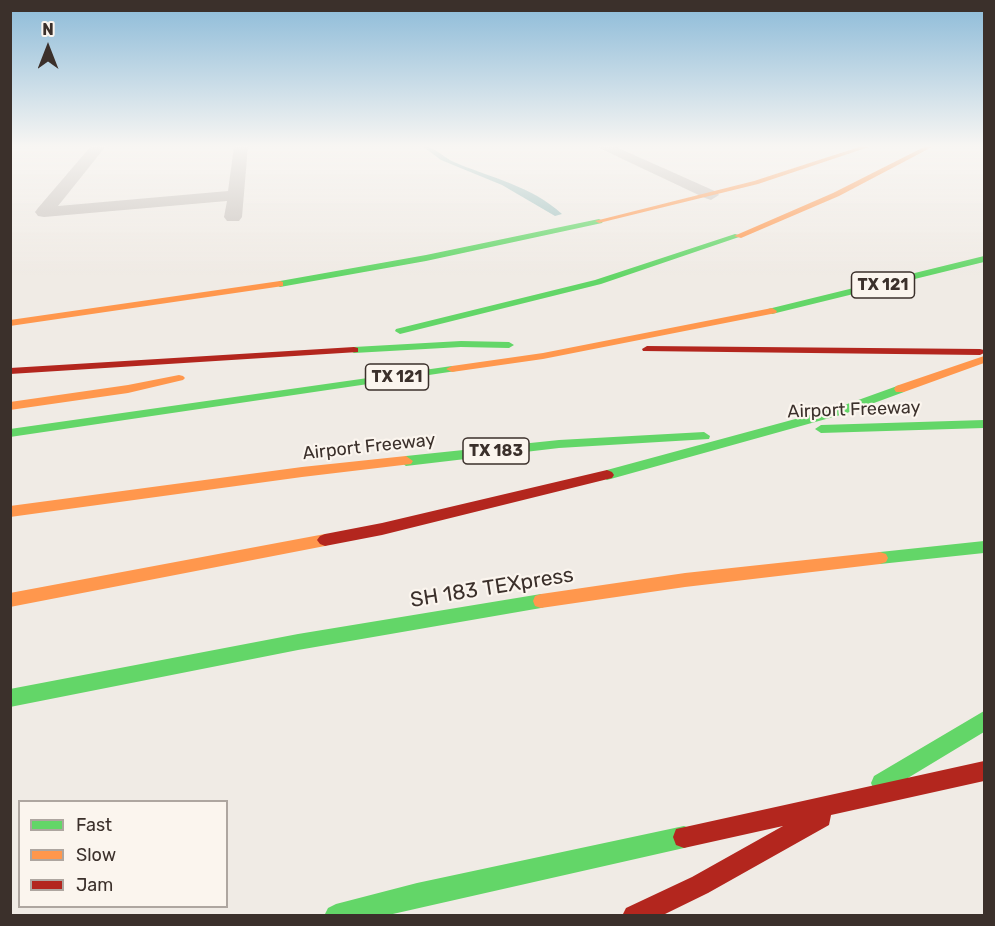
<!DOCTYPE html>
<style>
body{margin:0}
#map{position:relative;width:995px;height:926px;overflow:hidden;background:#f0ebe5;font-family:Rubik,sans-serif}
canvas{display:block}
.frame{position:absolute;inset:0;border:12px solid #3b302b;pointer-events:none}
.legend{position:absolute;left:18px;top:800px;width:210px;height:108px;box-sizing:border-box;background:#fbf5ee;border:2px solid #aea6a0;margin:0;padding:8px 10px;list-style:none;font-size:18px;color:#3b302b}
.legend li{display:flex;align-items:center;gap:12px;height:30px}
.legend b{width:30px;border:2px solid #aea6a0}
.north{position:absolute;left:18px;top:18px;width:60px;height:60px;-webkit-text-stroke:4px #fbf5ee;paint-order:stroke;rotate:0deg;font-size:16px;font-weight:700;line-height:24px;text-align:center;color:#3b302b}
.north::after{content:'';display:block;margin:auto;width:21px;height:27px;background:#3b302b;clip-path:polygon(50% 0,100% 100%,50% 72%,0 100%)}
</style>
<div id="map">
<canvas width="995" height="926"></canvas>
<div class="frame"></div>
<ul class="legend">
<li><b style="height:8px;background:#63d668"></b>Fast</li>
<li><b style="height:8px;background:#ff974d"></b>Slow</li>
<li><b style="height:8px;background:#b3261e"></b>Jam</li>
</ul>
<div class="north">N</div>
</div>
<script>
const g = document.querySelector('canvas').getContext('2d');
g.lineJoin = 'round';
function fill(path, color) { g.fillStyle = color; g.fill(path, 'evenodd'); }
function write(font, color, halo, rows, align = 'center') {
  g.font = font + ' Rubik,sans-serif'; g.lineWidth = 4.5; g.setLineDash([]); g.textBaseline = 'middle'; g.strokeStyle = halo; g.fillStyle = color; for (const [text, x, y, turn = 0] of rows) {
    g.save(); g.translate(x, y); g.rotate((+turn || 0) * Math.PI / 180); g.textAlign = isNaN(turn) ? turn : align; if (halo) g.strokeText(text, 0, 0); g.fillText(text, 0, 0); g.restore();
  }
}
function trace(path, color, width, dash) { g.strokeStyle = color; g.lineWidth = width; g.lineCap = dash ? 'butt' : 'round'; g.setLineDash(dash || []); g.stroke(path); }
const stream = new Path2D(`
 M 422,146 C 434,146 443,157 454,162 C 491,178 532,186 562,214 L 555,216 L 502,185 L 441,160 Z`);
const lane = new Path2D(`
 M 91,146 L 106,146 L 58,206 L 228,191 L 234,146 L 248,146 L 242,217 L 239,221 L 227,221 L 224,217 L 227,201 L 44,217 L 38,216 L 35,212 L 38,208 Z
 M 595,146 L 614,146 L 717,192 L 719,195 L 711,200 L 705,198 Z`);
const fast = new Path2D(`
 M 599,219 L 603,221 L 602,223 L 426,261 L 280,287 L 275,284 L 280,281 L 426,255 Z
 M 735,234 L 742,236 L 601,284 L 400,334 L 395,331 L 396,329 L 595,280 Z
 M 984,256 L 984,262 L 772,314 L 767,311 L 768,309 Z
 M 461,341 L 509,342 L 514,345 L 509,348 L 461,347 L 354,353 L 349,350 L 354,347 Z
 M 452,366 L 456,367 L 456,371 L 10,437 L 10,429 Z
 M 900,385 L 906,389 L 904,392 L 844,414 L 607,480 L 600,475 L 607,470 L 836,408 Z
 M 984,420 L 984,428 L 821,433 L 815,429 L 821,425 Z
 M 704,432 L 710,436 L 709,439 L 559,448 L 406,466 L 399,461 L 406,456 L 559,440 Z
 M 984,541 L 984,553 L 880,564 L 874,562 L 872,558 L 874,554 L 880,552 Z
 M 541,594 L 547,596 L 549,601 L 547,606 L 541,608 L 298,650 L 10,707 L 10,689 L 298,634 Z
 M 984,711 L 984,732 L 888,790 L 881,793 L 874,790 L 871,783 L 874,776 Z
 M 684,826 L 692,829 L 695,837 L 692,845 L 684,848 L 384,916 L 324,916 L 328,908 L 336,904 L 417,883 Z`);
const slow = new Path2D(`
 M 862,146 L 872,146 L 758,184 L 599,223 L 595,221 L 754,181 Z
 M 926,146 L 934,146 L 839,196 L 741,238 L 734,236 L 833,193 Z
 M 280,281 L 283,282 L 283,286 L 10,326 L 10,320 Z
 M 772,308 L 777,311 L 776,313 L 543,359 L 452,372 L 446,369 L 452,366 L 543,353 Z
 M 984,356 L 984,363 L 904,392 L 896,392 L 894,389 L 896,386 Z
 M 179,375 L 183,376 L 185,378 L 183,380 L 128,393 L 10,410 L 10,402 L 128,385 Z
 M 406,456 L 413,461 L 411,464 L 302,477 L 10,517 L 10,506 L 302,467 Z
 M 325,534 L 330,536 L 333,540 L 330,544 L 325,546 L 10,607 L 10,593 Z
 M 880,552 L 886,554 L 888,558 L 886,562 L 880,564 L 685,587 L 541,608 L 535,606 L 533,601 L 535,596 L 541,594 L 685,573 Z`);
const jam = new Path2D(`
 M 647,346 L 980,349 L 984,350 L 984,353 L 980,355 L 643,351 L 642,349 Z
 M 354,347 L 358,348 L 358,352 L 10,374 L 10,368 Z
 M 607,470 L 612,472 L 614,475 L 612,478 L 382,535 L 325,546 L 320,544 L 317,540 L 320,536 L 325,534 L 382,523 Z
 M 984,761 L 984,781 L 831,815 L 829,825 L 708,893 L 661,916 L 622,916 L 626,908 L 692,877 L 783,826 L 684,848 L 676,845 L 673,837 L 676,829 Z`);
const shields = [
 [883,285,63],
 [397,377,63],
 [496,451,66]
];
const shieldNames = [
 ["TX 121",883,285],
 ["TX 121",397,377],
 ["TX 183",496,451]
];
const streetNames = [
 ["Airport Freeway",854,410,-2],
 ["Airport Freeway",369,447,-6]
];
const nearStreetnames = [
 ["SH 183 TEXpress",492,588,-9]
];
fill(stream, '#a1c2c1');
fill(lane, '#c9c3be');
fill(fast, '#63d668');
fill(slow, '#ff974d');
fill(jam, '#b3261e');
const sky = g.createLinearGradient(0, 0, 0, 276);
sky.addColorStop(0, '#8bbad8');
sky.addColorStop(0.53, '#f8f6f3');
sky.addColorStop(1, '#f8f6f300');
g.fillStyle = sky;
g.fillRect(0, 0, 995, 276);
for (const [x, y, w] of shields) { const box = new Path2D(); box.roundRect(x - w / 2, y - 13, w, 26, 4.5); g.fillStyle = '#fbf5ee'; g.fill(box); trace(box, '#3b302b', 1.5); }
write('bold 16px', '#3b302b', null, shieldNames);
write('18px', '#3b302b', '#fbf5ee', streetNames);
write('21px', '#3b302b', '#fbf5ee', nearStreetnames);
</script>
